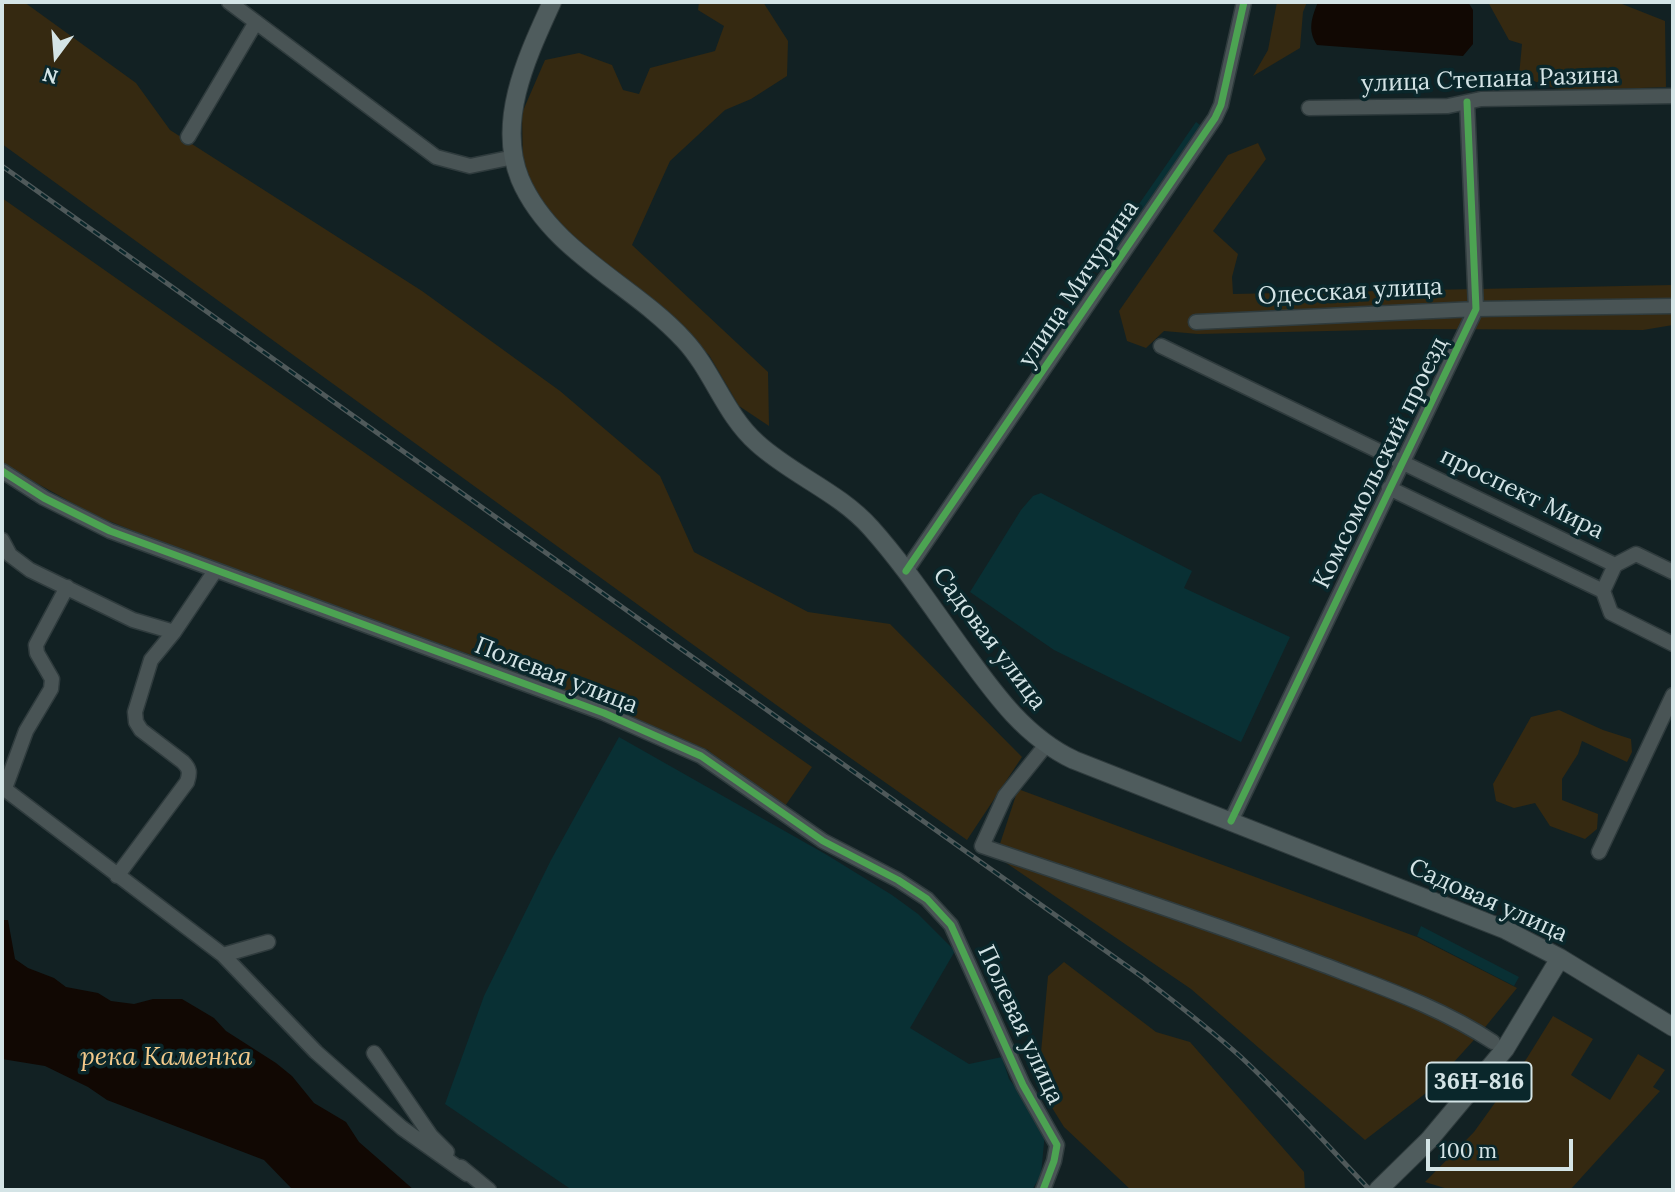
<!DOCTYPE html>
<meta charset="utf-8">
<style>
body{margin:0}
#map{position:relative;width:1675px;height:1192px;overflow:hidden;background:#122123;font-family:Lora,serif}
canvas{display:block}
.frame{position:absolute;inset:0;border:4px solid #d4e4e6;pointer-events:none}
.north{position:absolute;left:21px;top:21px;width:70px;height:70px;-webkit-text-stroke:5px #0a272b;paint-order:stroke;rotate:196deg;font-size:19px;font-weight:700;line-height:28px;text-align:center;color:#d4e4e6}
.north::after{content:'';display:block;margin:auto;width:24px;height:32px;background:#d4e4e6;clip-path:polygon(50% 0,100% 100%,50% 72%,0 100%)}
.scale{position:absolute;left:1426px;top:1139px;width:147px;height:32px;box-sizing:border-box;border:4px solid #d4e4e6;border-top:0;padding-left:9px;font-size:21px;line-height:24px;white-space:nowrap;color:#d4e4e6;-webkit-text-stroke:5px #0a272b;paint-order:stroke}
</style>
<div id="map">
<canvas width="1675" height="1192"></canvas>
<div class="frame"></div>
<div class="north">N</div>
<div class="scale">100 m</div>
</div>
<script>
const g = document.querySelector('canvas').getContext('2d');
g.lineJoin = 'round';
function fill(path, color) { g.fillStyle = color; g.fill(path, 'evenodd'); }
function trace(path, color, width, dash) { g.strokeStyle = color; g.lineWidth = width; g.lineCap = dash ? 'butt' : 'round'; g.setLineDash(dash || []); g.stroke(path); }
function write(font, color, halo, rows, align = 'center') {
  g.font = font + ' Lora,serif'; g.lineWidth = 7; g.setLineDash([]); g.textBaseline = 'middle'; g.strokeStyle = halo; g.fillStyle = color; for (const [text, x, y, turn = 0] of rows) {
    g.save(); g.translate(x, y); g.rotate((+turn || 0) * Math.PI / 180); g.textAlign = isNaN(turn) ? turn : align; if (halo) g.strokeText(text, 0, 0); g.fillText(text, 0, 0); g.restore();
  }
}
const built = new Path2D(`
 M 1196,122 L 1203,127 L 1112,258 L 1105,253 Z
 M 1041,493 L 1192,571 L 1184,588 L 1290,637 L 1241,742 L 1054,650 L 970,592 L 1021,510 L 1033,496 Z
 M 619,737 L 827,855 L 892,895 L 918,914 L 955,951 L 910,1028 L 969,1064 L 1002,1057 L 1009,1079 L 1039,1117 L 1038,1126 L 1045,1132 L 1041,1175 L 1032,1190 L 572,1190 L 445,1104 L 484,996 L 551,860 Z
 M 1421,926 L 1519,977 L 1514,986 L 1417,936 Z`);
const green = new Path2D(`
 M 2,2 L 24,2 L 136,83 L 170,130 L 422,291 L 560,391 L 660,476 L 694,552 L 808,612 L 890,624 L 1022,757 L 967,840 L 815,733 L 2,144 Z
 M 699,2 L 763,2 L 788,41 L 787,76 L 751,99 L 725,110 L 670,161 L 632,245 L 768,372 L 769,426 L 739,406 L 709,355 L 664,312 L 553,220 L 523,169 L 522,113 L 545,60 L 579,53 L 612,65 L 623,90 L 639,94 L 650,68 L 715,51 L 724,26 L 698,10 Z
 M 1277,2 L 1307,2 L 1303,12 L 1300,48 L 1253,76 L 1268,50 Z
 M 1488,2 L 1617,2 L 1665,21 L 1666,87 L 1563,91 L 1519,76 L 1522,44 L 1509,40 Z
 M 1258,143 L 1266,159 L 1213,231 L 1238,254 L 1232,277 L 1233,294 L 1673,285 L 1673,325 L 1643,330 L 1415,329 L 1198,334 L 1164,331 L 1146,348 L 1127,341 L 1119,311 L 1228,155 Z
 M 2,198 L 812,767 L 783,809 L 740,780 L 708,750 L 519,672 L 218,565 L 94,515 L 2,464 Z
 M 1559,710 L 1603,730 L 1631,739 L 1632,752 L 1627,762 L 1582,741 L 1578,754 L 1562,779 L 1562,800 L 1598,814 L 1597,829 L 1585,839 L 1550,826 L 1535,803 L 1514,808 L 1496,801 L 1493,784 L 1531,717 Z
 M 1018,789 L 1417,937 L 1517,988 L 1482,1031 L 1426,1093 L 1365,1140 L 1191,989 L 996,856 Z
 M 1064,962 L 1156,1032 L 1190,1042 L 1304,1172 L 1305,1190 L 1131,1190 L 1064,1127 L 1038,1085 L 1048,976 Z
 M 1553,1016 L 1593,1039 L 1571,1075 L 1610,1100 L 1638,1054 L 1665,1070 L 1653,1087 L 1660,1091 L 1570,1190 L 1451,1190 L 1425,1182 L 1474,1132 L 1527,1058 Z`);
const water = new Path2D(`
 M 1318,2 L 1468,2 L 1473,10 L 1473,44 L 1463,56 L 1317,45 C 1307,30 1312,17 1318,2 Z
 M 2,920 L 8,920 L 15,959 L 28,968 L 54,978 L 66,987 L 98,993 L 111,1001 L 134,1004 L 153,999 L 182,999 L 214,1018 L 226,1031 L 276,1063 L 292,1076 L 314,1103 L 346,1122 L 359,1142 L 414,1190 L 293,1190 L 264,1160 L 107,1100 L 88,1087 L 45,1066 L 2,1059 Z`);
const minor = new Path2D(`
 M 229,2 L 436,157 L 470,166 L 514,157
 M 1309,108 L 1448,106 L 1481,99 L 1673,96
 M 188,137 L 256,22
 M 1196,322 L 1476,309 L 1673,306
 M 1161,346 L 1615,565 L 1636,554 L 1673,572
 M 2,471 L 44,498 L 110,531 L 604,713 L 701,756 L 823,841 L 898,880 L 927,899 L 951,925 L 1023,1085 L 1057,1145 L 1054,1161 L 1043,1190
 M 1389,488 L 1603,591 L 1611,613 L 1673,644
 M 2,540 L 10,555 L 30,570 L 133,620 L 174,632
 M 906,571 L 1215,118 L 1221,105 L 1244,2
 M 1603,591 L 1615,565
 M 1046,745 L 1005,796 L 982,846 C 1096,885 1211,922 1324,965 C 1381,987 1442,1008 1493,1042
 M 2,787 L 223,955 L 268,942
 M 5,788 L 26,731 L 51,689 L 52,679 L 37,653 L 36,645 L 67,587
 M 1231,821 L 1476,309 L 1467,102
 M 1599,852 L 1673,695
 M 117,876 L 187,782 C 190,773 190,769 183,762 L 141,730 L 136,722 L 135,712 L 151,660 L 174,632 L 215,571
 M 223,955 L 316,1052 L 402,1128 L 467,1174
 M 374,1053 L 431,1136 L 447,1152
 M 461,1167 L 489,1190`);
const major = new Path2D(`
 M 552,2 C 528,55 496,120 520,179 C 551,252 633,284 684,340 C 713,371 725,415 757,443 C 792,475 839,492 871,528 C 904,565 931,606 960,646 C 992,690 1023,736 1074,760 L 1506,930 L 1560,958 L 1673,1027
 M 1378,1190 L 1429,1140 L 1505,1049 L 1560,958`);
const rail = new Path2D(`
 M 2,166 L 1141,976 C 1176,1003 1210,1029 1242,1058 C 1287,1100 1328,1146 1370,1190`);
const cycleway = new Path2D(`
 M 2,471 L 44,498 L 110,531 L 604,713 L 701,756 L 823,841 L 898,880 L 927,899 L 951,925 L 1023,1085 L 1057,1145 L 1054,1161 L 1043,1190
 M 906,571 L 1215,118 L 1221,105 L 1244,2
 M 1231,821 L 1476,309 L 1467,102`);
const shields = [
 [1479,1082,105]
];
const shieldNames = [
 ["36Н-816",1479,1082]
];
const streetNames = [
 ["улица Степана Разина",1490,80,-2],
 ["улица Мичурина",1079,284,-56],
 ["Одесская улица",1350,292,-3],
 ["Комсомольский проезд",1381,463,-64],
 ["проспект Мира",1522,494,26],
 ["Садовая улица",989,639,53],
 ["Полевая улица",556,676,21],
 ["Садовая улица",1488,901,24],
 ["Полевая улица",1020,1025,65]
];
const waterNames = [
 ["река Каменка",166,1058]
];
fill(built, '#093034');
fill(green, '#352911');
fill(water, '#110803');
trace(minor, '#2f3b3d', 17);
trace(major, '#2f3b3d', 20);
trace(minor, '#495455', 14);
trace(major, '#4f5c5d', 18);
trace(rail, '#4f595a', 5);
trace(rail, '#0a272b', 2.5, [8]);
trace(cycleway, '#4ca352', 7);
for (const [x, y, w] of shields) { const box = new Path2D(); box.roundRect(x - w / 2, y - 19.5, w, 39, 5); g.fillStyle = '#0a272b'; g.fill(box); trace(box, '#d4e4e6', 2); }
write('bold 23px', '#d4e4e6', null, shieldNames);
write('24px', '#d4e4e6', '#0a272b', streetNames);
write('italic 26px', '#f3ca8b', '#0a272b', waterNames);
</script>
